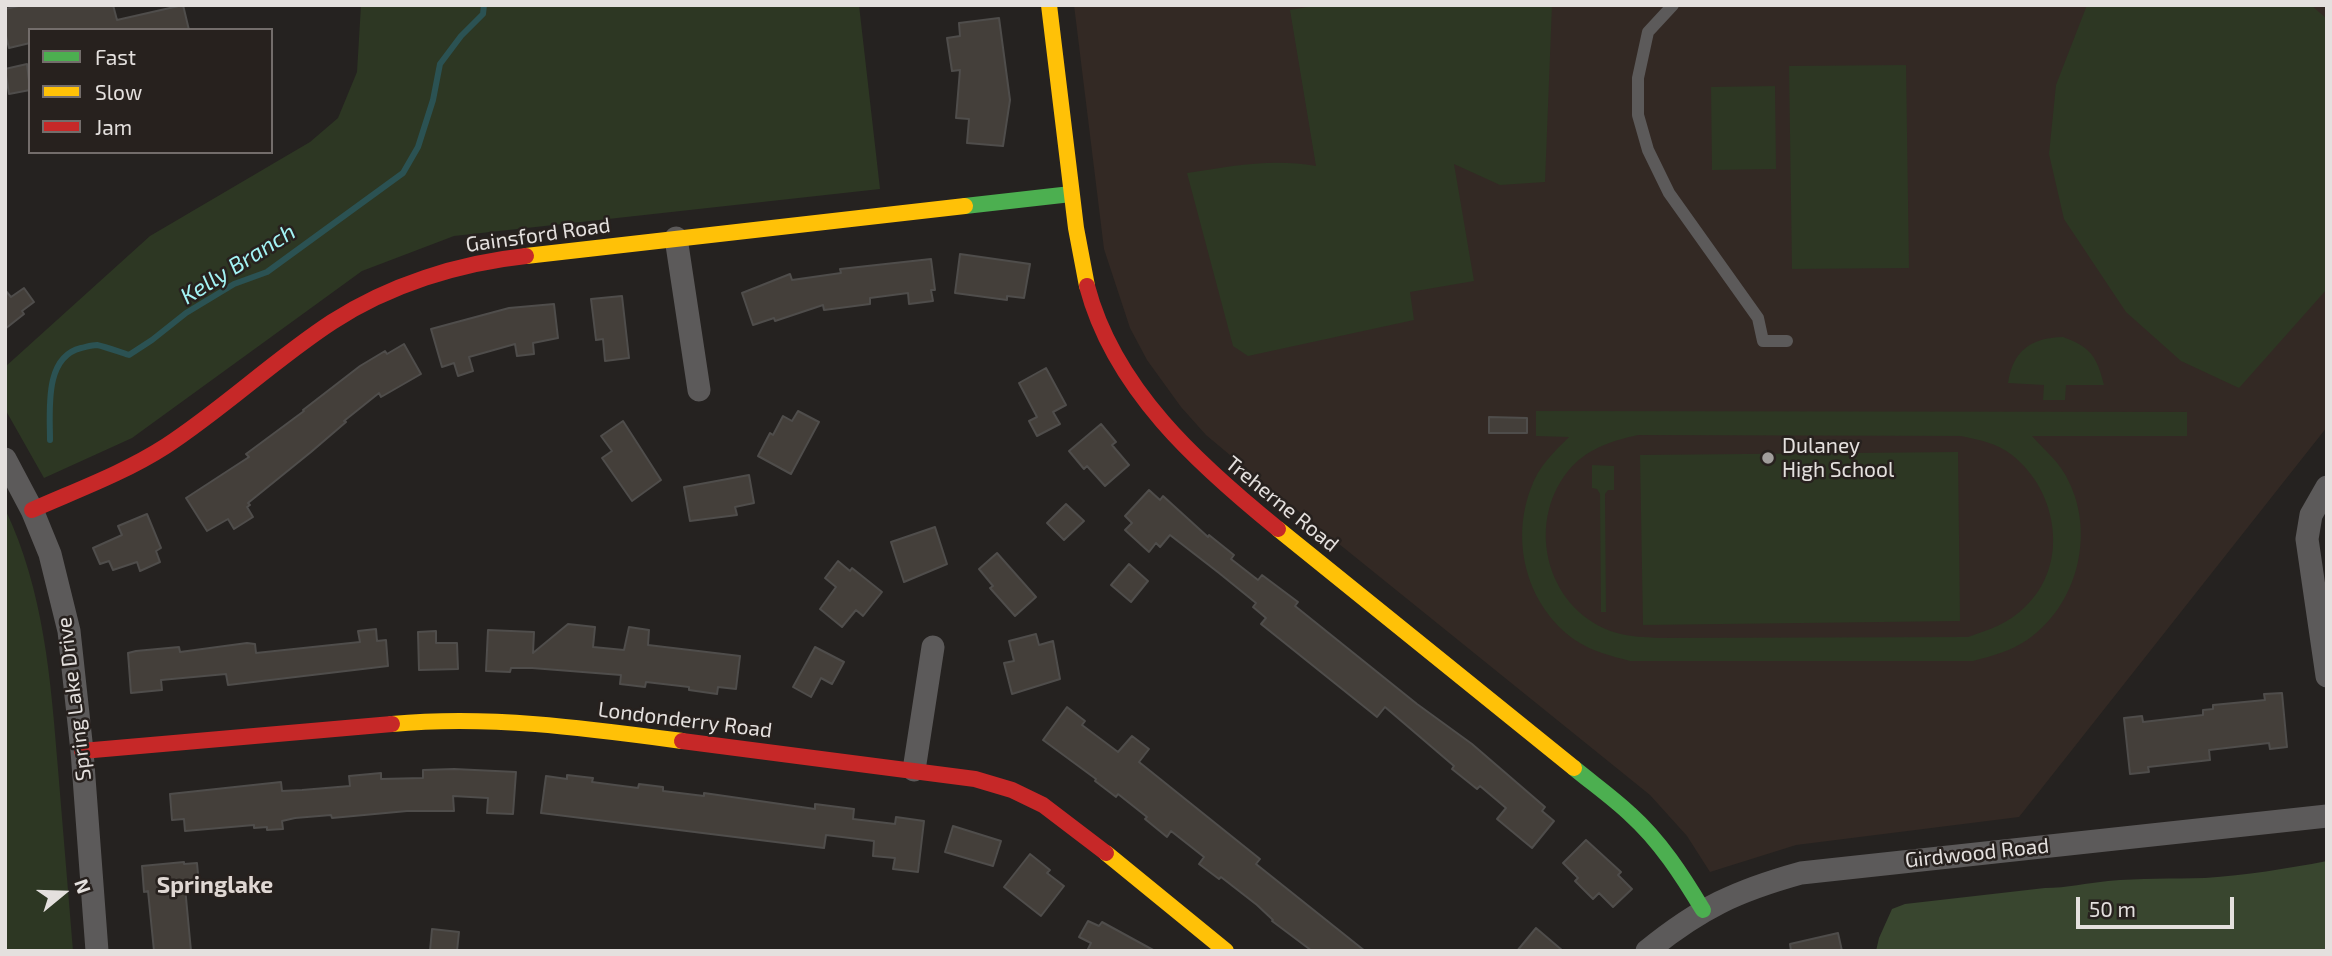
<!DOCTYPE html>
<style>
body{margin:0}
#map{position:relative;width:2332px;height:956px;overflow:hidden;background:#252220;font-family:"Exo 2",sans-serif}
canvas{display:block}
.frame{position:absolute;inset:0;border:7px solid #e4e0de;pointer-events:none}
.legend{position:absolute;left:28px;top:28px;width:245px;height:126px;box-sizing:border-box;background:#27211e;border:2px solid #736d6b;margin:0;padding:9px 12px;list-style:none;font-size:21px;color:#e4e0de}
.legend li{display:flex;align-items:center;gap:14px;height:35px}
.legend b{width:35px;border:2px solid #736d6b}
.north{position:absolute;left:28px;top:858px;width:70px;height:70px;-webkit-text-stroke:5px #27211e;paint-order:stroke;rotate:71deg;font-size:19px;font-weight:700;line-height:28px;text-align:center;color:#e4e0de}
.north::after{content:'';display:block;margin:auto;width:24px;height:32px;background:#e4e0de;clip-path:polygon(50% 0,100% 100%,50% 72%,0 100%)}
.scale{position:absolute;left:2076px;top:897px;width:158px;height:32px;box-sizing:border-box;border:4px solid #e4e0de;border-top:0;padding-left:9px;font-size:21px;line-height:24px;white-space:nowrap;color:#e4e0de;-webkit-text-stroke:5px #27211e;paint-order:stroke}
</style>
<div id="map">
<canvas width="2332" height="956"></canvas>
<div class="frame"></div>
<ul class="legend">
<li><b style="height:9px;background:#4caf50"></b>Fast</li>
<li><b style="height:9px;background:#ffc107"></b>Slow</li>
<li><b style="height:9px;background:#c62828"></b>Jam</li>
</ul>
<div class="north">N</div>
<div class="scale">50 m</div>
</div>
<script>
const g = document.querySelector('canvas').getContext('2d');
g.lineJoin = 'round';
function fill(path, color) { g.fillStyle = color; g.fill(path, 'evenodd'); }
function trace(path, color, width, dash) { g.strokeStyle = color; g.lineWidth = width; g.lineCap = dash ? 'butt' : 'round'; g.setLineDash(dash || []); g.stroke(path); }
function write(font, color, halo, rows, align = 'center') {
  g.font = font + ' "Exo 2",sans-serif'; g.lineWidth = 5; g.setLineDash([]); g.textBaseline = 'middle'; g.strokeStyle = halo; g.fillStyle = color; for (const [text, x, y, turn = 0] of rows) {
    g.save(); g.translate(x, y); g.rotate((+turn || 0) * Math.PI / 180); g.textAlign = isNaN(turn) ? turn : align; if (halo) g.strokeText(text, 0, 0); g.fillText(text, 0, 0); g.restore();
  }
}
const built = new Path2D(`
 M 1074,5 L 2327,5 L 2327,427 L 2019,817 L 1796,845 L 1710,872 L 1687,836 L 1650,795 L 1261,481 L 1206,435 L 1181,407 L 1147,360 L 1130,328 L 1104,249 Z`);
const green = new Path2D(`
 M 361,5 L 859,5 L 880,189 L 454,236 L 362,271 L 132,438 L 44,478 L 5,409 L 5,367 L 150,236 L 310,142 L 338,118 L 357,72 Z
 M 1319,5 L 1552,5 L 1545,182 L 1500,185 L 1454,164 L 1474,281 L 1410,292 L 1414,320 L 1248,356 L 1233,346 L 1187,173 C 1231,166 1272,158 1316,166 L 1290,10 Z
 M 2087,5 L 2311,5 L 2327,19 L 2327,289 L 2239,388 L 2181,361 L 2126,312 L 2064,219 L 2049,154 L 2056,85 Z
 M 1906,65 L 1909,268 L 1792,269 L 1789,66 Z
 M 1775,86 L 1776,169 L 1712,170 L 1711,87 Z
 M 2063,337 C 2091,347 2097,357 2104,385 L 2066,385 L 2065,400 L 2043,400 L 2044,385 L 2008,383 C 2013,351 2030,338 2063,337 Z
 M 1536,411 L 2187,412 L 2187,436 L 2032,436 C 2045,451 2061,463 2069,482 C 2095,535 2077,606 2027,640 C 2011,651 1992,656 1973,661 L 1630,661 C 1611,656 1591,651 1575,640 C 1527,606 1510,542 1531,488 C 1538,467 1554,452 1569,437 L 1536,436 ZM 1638,435 L 1961,436 C 1979,440 1997,443 2012,455 C 2058,491 2070,565 2025,607 C 2009,623 1989,630 1968,637 L 1659,638 C 1645,637 1630,637 1617,633 C 1548,613 1524,526 1568,471 C 1586,449 1611,441 1638,435 Z
 M 1958,452 L 1960,621 L 1643,625 L 1640,455 Z
 M 1592,465 L 1614,466 L 1614,490 L 1608,490 L 1605,494 L 1606,612 L 1601,612 L 1600,494 L 1597,489 L 1592,488 Z
 M 5,509 C 44,590 51,681 58,769 C 63,830 68,890 73,951 L 5,951 Z`);
const forest = new Path2D(`
 M 2327,861 L 2327,951 L 1876,951 L 1879,938 L 1892,909 L 1905,904 L 2045,888 C 2067,888 2087,883 2108,881 C 2140,878 2173,879 2205,878 C 2246,875 2286,869 2327,861 Z`);
const stream = new Path2D(`
 M 50,440 C 50,410 44,357 81,348 C 86,347 92,345 97,345 C 107,347 119,352 129,355 L 152,340 L 186,313 L 234,284 L 267,272 L 403,173 L 418,147 L 433,100 L 440,64 L 461,36 L 483,14 L 484,5`);
const building = new Path2D(`
 M 23,5 L 113,5 L 117,20 L 183,5 L 189,30 L 30,30 L 30,43 L 9,48 L 5,32 L 5,9 Z
 M 999,18 L 1010,100 L 1003,146 L 967,143 L 969,119 L 956,118 L 960,70 L 952,71 L 947,38 L 960,36 L 959,23 Z
 M 27,64 L 30,90 L 9,94 L 5,69 Z
 M 960,254 L 1030,264 L 1024,298 L 1007,296 L 1007,300 L 955,293 Z
 M 931,259 L 935,290 L 931,290 L 933,301 L 909,304 L 908,293 L 870,298 L 870,304 L 824,310 L 823,305 L 775,321 L 774,318 L 753,325 L 742,293 L 790,274 L 792,280 L 841,273 L 840,269 Z
 M 24,288 L 34,302 L 22,311 L 24,314 L 5,329 L 5,290 L 11,297 Z
 M 622,296 L 629,358 L 605,361 L 603,339 L 596,340 L 591,299 Z
 M 554,304 L 558,338 L 533,343 L 534,354 L 517,356 L 515,344 L 469,357 L 473,371 L 458,376 L 454,363 L 442,367 L 431,329 L 509,308 Z
 M 404,344 L 421,374 L 381,397 L 379,393 L 344,421 L 346,422 L 311,452 L 248,503 L 250,505 L 247,507 L 253,517 L 234,529 L 228,519 L 207,531 L 186,498 L 249,457 L 246,454 L 304,411 L 303,410 L 360,366 L 385,351 L 387,354 Z
 M 1046,368 L 1066,405 L 1053,412 L 1060,424 L 1037,436 L 1029,421 L 1037,417 L 1019,383 Z
 M 798,411 L 819,422 L 791,474 L 758,456 L 770,433 L 773,435 L 783,416 L 792,421 Z
 M 1489,417 L 1527,418 L 1527,433 L 1489,433 Z
 M 623,421 L 661,480 L 632,501 L 602,458 L 612,451 L 601,436 Z
 M 1101,424 L 1116,442 L 1112,445 L 1129,465 L 1105,486 L 1087,466 L 1084,469 L 1069,451 Z
 M 749,475 L 754,503 L 735,507 L 737,515 L 690,521 L 684,487 Z
 M 1149,490 L 1160,500 L 1163,496 L 1208,537 L 1209,535 L 1234,555 L 1231,559 L 1258,580 L 1262,575 L 1298,602 L 1295,606 L 1417,704 L 1472,744 L 1545,807 L 1542,811 L 1554,821 L 1532,848 L 1497,819 L 1506,808 L 1480,786 L 1477,789 L 1452,769 L 1454,766 L 1385,707 L 1377,717 L 1261,624 L 1266,618 L 1253,607 L 1256,603 L 1219,573 L 1170,535 L 1160,547 L 1156,543 L 1149,552 L 1125,530 L 1132,523 L 1125,516 Z
 M 1066,504 L 1084,521 L 1064,540 L 1047,523 Z
 M 147,514 L 161,548 L 156,551 L 160,562 L 140,571 L 137,562 L 113,570 L 109,561 L 100,564 L 93,548 L 122,535 L 118,526 Z
 M 935,527 L 947,564 L 904,582 L 891,542 Z
 M 997,553 L 1036,597 L 1015,616 L 990,588 L 993,586 L 979,569 Z
 M 838,561 L 850,571 L 852,568 L 882,592 L 863,616 L 856,610 L 842,627 L 820,609 L 836,587 L 825,578 Z
 M 1129,564 L 1148,581 L 1131,602 L 1111,585 Z
 M 568,624 L 595,627 L 593,647 L 624,650 L 629,627 L 649,630 L 648,645 L 740,656 L 736,689 L 718,687 L 717,694 L 689,690 L 689,687 L 646,682 L 645,687 L 620,684 L 621,675 L 532,668 L 511,668 L 510,672 L 486,671 L 488,630 L 534,632 L 533,653 Z
 M 376,629 L 377,641 L 386,640 L 388,666 L 228,685 L 226,674 L 161,680 L 162,690 L 131,693 L 128,653 L 136,651 L 179,647 L 180,652 L 247,643 L 255,644 L 256,653 L 360,642 L 358,631 Z
 M 436,631 L 436,643 L 457,643 L 458,669 L 419,670 L 418,632 Z
 M 1036,634 L 1039,645 L 1053,641 L 1060,679 L 1012,694 L 1004,663 L 1014,661 L 1009,641 Z
 M 815,647 L 844,662 L 832,684 L 821,678 L 811,697 L 793,687 Z
 M 2282,693 L 2287,747 L 2270,749 L 2269,743 L 2209,750 L 2210,760 L 2148,767 L 2149,772 L 2130,774 L 2124,718 L 2142,716 L 2143,722 L 2203,715 L 2203,710 L 2213,709 L 2213,705 L 2265,700 L 2264,694 Z
 M 1067,707 L 1085,721 L 1082,725 L 1118,752 L 1132,736 L 1149,749 L 1139,762 L 1260,859 L 1256,864 L 1365,951 L 1312,951 L 1272,921 L 1273,920 L 1257,905 L 1221,877 L 1219,879 L 1199,864 L 1204,857 L 1171,831 L 1167,837 L 1145,819 L 1147,817 L 1118,794 L 1116,797 L 1095,781 L 1096,779 L 1043,740 Z
 M 454,769 L 516,772 L 513,814 L 487,813 L 488,798 L 453,796 L 454,811 L 407,811 L 332,818 L 331,815 L 295,818 L 282,821 L 283,829 L 267,830 L 267,827 L 254,828 L 254,825 L 185,831 L 184,819 L 172,820 L 170,794 L 281,782 L 282,791 L 302,790 L 350,786 L 349,776 L 381,773 L 381,779 L 423,778 L 423,770 Z
 M 567,775 L 593,778 L 592,782 L 638,788 L 639,784 L 663,787 L 663,791 L 704,796 L 704,793 L 815,809 L 815,804 L 854,809 L 853,819 L 895,824 L 896,817 L 924,821 L 918,872 L 893,869 L 895,858 L 873,856 L 874,841 L 826,835 L 824,848 L 541,813 L 546,776 L 567,779 Z
 M 953,826 L 1001,841 L 993,866 L 945,852 Z
 M 1586,840 L 1621,872 L 1618,875 L 1632,889 L 1613,907 L 1599,893 L 1593,899 L 1575,881 L 1578,878 L 1563,863 Z
 M 1030,854 L 1050,870 L 1047,873 L 1064,886 L 1041,916 L 1004,887 Z
 M 184,862 L 184,864 L 197,863 L 199,885 L 185,887 L 191,951 L 154,951 L 148,891 L 144,892 L 142,866 Z
 M 1088,921 L 1099,926 L 1102,922 L 1155,951 L 1087,951 L 1091,943 L 1079,937 Z
 M 1536,928 L 1563,951 L 1517,951 Z
 M 432,929 L 459,932 L 457,951 L 430,951 Z
 M 1838,933 L 1842,951 L 1791,951 L 1790,944 Z`);
const lane = new Path2D(`
 M 1673,5 L 1648,32 L 1638,78 L 1638,115 L 1648,150 L 1669,193 L 1758,318 L 1763,341 L 1787,341`);
const street = new Path2D(`
 M 676,238 L 699,390
 M 5,459 L 32,510 L 50,554 L 69,631 L 82,751 L 97,951
 M 2327,487 L 2311,515 L 2307,539 L 2327,676
 M 914,770 L 933,647
 M 1647,951 C 1700,908 1736,891 1801,873 L 2327,816`);
const fast = new Path2D(`
 M 965,206 L 1071,194
 M 1574,768 C 1592,783 1612,797 1630,814 C 1660,841 1682,875 1703,910`);
const slow = new Path2D(`
 M 1049,5 L 1076,228 L 1087,286
 M 526,256 L 965,206
 M 1278,529 L 1574,768
 M 392,724 C 490,715 585,728 682,741
 M 1106,853 L 1226,951`);
const jam = new Path2D(`
 M 1087,286 C 1114,389 1198,464 1278,529
 M 32,510 C 77,490 124,473 166,446 C 224,408 274,360 332,322 C 389,285 459,263 526,256
 M 682,741 L 975,779 L 1012,790 L 1043,805 L 1106,853
 M 82,751 L 392,724`);
const markers = [
 [1768,458,7,"#a19e9c"]
];
const streetNames = [
 ["Gainsford Road",538,235,-8],
 ["Treherne Road",1282,504,39],
 ["Spring Lake Drive",74,699,-97],
 ["Londonderry Road",685,720,7],
 ["Girdwood Road",1977,853,-6]
];
const poiNames = [
 ["Dulaney",1782,446],
 ["High School",1782,470]
];
const waterNames = [
 ["Kelly Branch",238,264,-32]
];
const neighbourhoodNames = [
 ["Springlake",215,885]
];
fill(built, '#332924');
fill(green, '#2d3723');
fill(forest, '#39462f');
trace(stream, '#2b5253', 6);
fill(building, '#443f3a');
trace(building, '#4f4d4b', 2);
trace(lane, '#5c5a5a', 12);
trace(street, '#5c5a5a', 23);
trace(fast, '#4caf50', 16);
trace(slow, '#ffc107', 16);
trace(jam, '#c62828', 16);
for (const [x, y, r, color] of markers) { const dot = new Path2D(); dot.arc(x, y, r, 0, 2 * Math.PI); g.fillStyle = color; g.fill(dot); trace(dot, '#27211e', 2.5); }
write('21px', '#e4e0de', '#27211e', streetNames);
write('21px', '#e4e0de', '#27211e', poiNames, 'left');
write('italic 23px', '#a3f3f4', '#27211e', waterNames);
write('bold 23px', '#dfd7d3', '#27211e', neighbourhoodNames);
</script>
